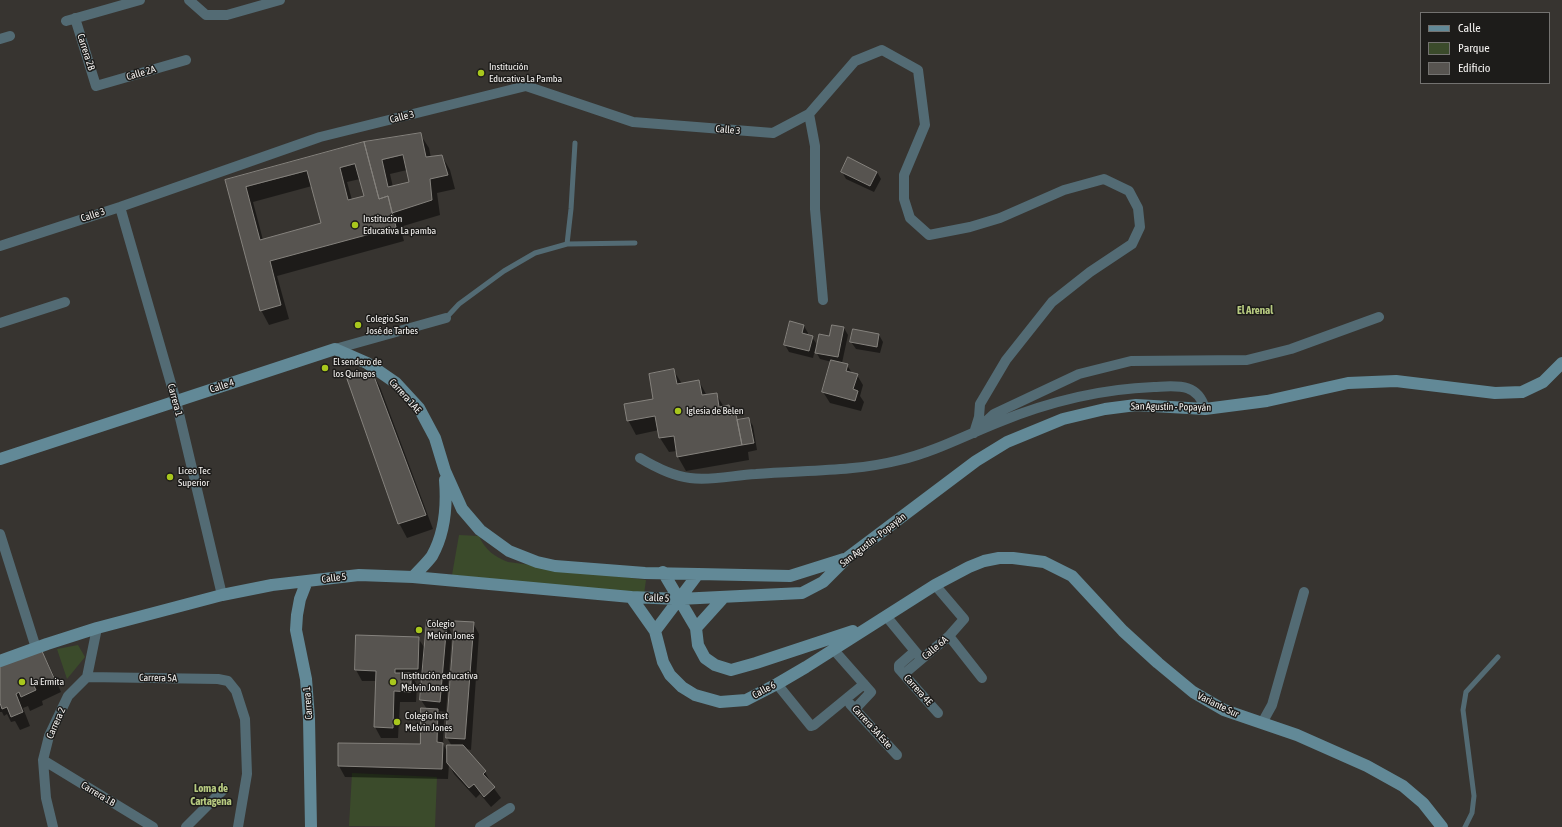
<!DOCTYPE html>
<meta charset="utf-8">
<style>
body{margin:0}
#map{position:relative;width:1562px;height:827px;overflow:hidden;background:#373430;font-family:"Asap Condensed",sans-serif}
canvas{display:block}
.legend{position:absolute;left:1420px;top:12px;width:130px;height:72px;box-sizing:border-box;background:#1d1c1a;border:1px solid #737270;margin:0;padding:5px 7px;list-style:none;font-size:12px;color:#f5f3f1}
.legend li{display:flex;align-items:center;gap:8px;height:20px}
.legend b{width:20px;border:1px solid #737270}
</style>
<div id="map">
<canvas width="1562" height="827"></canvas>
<ul class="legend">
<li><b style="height:5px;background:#628997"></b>Calle</li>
<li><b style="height:11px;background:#3b4b2b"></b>Parque</li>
<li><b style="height:11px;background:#575450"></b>Edificio</li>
</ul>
</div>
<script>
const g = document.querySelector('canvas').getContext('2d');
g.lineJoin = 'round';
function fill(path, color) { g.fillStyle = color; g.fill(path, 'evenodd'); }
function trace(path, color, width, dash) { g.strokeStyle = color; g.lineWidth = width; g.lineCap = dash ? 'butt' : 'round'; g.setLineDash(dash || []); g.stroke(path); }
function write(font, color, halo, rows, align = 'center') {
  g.font = font + ' "Asap Condensed",sans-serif'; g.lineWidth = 3; g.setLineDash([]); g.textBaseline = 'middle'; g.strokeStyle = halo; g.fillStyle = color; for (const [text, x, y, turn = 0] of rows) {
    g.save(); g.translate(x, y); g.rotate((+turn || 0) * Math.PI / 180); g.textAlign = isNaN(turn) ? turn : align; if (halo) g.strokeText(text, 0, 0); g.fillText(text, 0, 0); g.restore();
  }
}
const green = new Path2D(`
 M 459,535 L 479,536 C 485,550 495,557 508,562 L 646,580 L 644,594 L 452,575 Z
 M 78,645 L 85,657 L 67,679 L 57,649 Z
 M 352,773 L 437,777 L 435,827 L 349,826 Z`);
const shadow = new Path2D(`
 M 420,134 L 429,148 L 431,158 L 442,156 L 450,170 L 455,189 L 437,193 L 440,215 L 400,227 L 404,241 L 277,276 L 289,319 L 269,325 L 261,310 L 226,181 ZM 407,170 L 410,183 L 393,187 L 390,174 ZM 360,179 L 365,197 L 352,200 L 347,182 ZM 312,186 L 322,224 L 263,240 L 253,202 Z
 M 842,172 L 877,172 L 881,179 L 874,192 L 846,179 Z
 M 790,323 L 804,326 L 808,333 L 807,336 L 812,337 L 818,346 L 844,328 L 848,335 L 842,363 L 847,365 L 852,373 L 857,375 L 863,385 L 860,396 L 864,402 L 861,411 L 830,403 L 823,392 L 832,362 L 820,359 L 815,350 L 813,358 L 789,352 L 785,345 Z
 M 879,335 L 883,342 L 880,353 L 856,349 L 851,342 Z
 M 674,371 L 682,384 L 699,381 L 707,396 L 716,394 L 724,407 L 728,406 L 739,421 L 749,419 L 753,426 L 757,450 L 748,452 L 749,460 L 686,471 L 678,457 L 677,451 L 669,452 L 660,438 L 659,430 L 636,435 L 628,420 L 654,399 Z
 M 372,372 L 380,387 L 433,529 L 407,538 L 399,523 Z
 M 446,623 L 452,634 L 446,712 L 439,711 L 444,720 L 443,744 L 448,753 L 452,746 L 447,738 L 473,623 L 479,634 L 471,750 L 466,749 L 485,772 L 491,783 L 490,783 L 501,798 L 491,807 L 480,794 L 476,798 L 454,774 L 449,764 L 448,779 L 345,777 L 339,766 L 421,745 L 427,709 L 421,700 L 423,680 L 414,680 L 417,685 L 416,702 L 400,702 L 398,738 L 381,738 L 375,727 L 377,681 L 362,681 L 356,670 L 357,636 L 418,638 L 426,650 Z
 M 41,650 L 49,665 L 61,692 L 42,701 L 43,705 L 30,711 L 28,706 L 23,708 L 30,726 L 20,730 L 15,721 L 11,722 L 7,714 L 4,716 L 2,712 L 0,712 L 0,667 Z`);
const building = new Path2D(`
 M 421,133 L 426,157 L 442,155 L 448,175 L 430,179 L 432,200 L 392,213 L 388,196 L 379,199 L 364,142 ZM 403,155 L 409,182 L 388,187 L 382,160 Z
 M 364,142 L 379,199 L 388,196 L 396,227 L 270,261 L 281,305 L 260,311 L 225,180 ZM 355,164 L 364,196 L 348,200 L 340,168 ZM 307,171 L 321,223 L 260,240 L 246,187 Z
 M 848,157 L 877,172 L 870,186 L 841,172 Z
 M 790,321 L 804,325 L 802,333 L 813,336 L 809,351 L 784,345 Z
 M 832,325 L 844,327 L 838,357 L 815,353 L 819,334 L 829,336 Z
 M 853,329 L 879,334 L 877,347 L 850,342 Z
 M 831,360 L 848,364 L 846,371 L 858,374 L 853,389 L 858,391 L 855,401 L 822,392 Z
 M 674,369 L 677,384 L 699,380 L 702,395 L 717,393 L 719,407 L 729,405 L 731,415 L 736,414 L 742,445 L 677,457 L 674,436 L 659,438 L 655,416 L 627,421 L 624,404 L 653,399 L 649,374 Z
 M 372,371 L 426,515 L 398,524 L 347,379 Z
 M 749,418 L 754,443 L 742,445 L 737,420 Z
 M 427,620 L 447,622 L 440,702 L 420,700 Z
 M 455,621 L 474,622 L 465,739 L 446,738 Z
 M 356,635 L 419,637 L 418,669 L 395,669 L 395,673 L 411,673 L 411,692 L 394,691 L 393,728 L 374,727 L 376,671 L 355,670 Z
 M 41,649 L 54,678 L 34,686 L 36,690 L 21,697 L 19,692 L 16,694 L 23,712 L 11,717 L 7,707 L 2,709 L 0,703 L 0,666 Z
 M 421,708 L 438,709 L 437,742 L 443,743 L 442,769 L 338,766 L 338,743 L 420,744 Z
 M 447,745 L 463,745 L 486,771 L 483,774 L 495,787 L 484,797 L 474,784 L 469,788 L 447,763 Z`);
const lane = new Path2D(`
 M 567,244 L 635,243
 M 446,318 L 459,304 L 504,271 L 535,253 L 567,244 L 571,209 L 575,143
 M 1465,827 L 1472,813 L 1474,796 L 1463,710 L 1466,692 L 1498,657`);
const street = new Path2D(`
 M 189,0 L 206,15 L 227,15 L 280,0
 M 75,18 L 96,86 L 186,60
 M 66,21 L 140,0
 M 0,39 L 10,36
 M 809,114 L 815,146 L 815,209 L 823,300
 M 120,207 L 176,401 L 222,595
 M 0,246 L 120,207 L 320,137 L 526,86 L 633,122 L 773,133 L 809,114 L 855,61 L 882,50 L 918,70 L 925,125 L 904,175 L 904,199 L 910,218 L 929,235 L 970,227 L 1000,218 L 1064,190 L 1104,179 L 1129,191 L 1138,208 L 1140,227 L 1132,244 L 1090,272 L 1052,302 L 1006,360 L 980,404 L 979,417 L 974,433
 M 0,323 L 65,302
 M 335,349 L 446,318
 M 980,427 L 994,414 L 1079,374 L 1131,361 L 1247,360 L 1291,349 L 1379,317
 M 640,458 C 655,467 672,476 690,478 C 712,481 734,475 756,474 C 804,470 853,472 900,460 C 934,452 966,435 999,422 C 1048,402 1100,389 1154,387 C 1176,386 1198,382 1205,409
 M 0,534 L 36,648
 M 886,616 L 919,656
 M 949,636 L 982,678
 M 833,649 L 871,692 L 855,709
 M 915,651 L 899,665 L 899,669 L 938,713
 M 904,674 L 949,636 L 964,619 L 935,585
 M 87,677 L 218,679 L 228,681 L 236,691 L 245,719 L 247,774 L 238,827
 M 777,684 L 811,726 L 814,725 L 864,684
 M 850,704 L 897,755
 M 1262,723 L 1272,705 L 1304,592
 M 43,760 L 153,827
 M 53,827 L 46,798 L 43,760 L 49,736 L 68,696 L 87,677 L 97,628
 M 186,827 L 224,789
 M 480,827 L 510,808`);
const secondary = new Path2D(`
 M 0,459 L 335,349 L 367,363 L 396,383 L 419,408 L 435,438 L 445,471 L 462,509 L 480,530 L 509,551 L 537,562 L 555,566 L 645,573 L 698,574 L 790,576 L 844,559
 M 663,572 L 696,628 L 698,645 L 705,658 L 715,665 L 731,670 L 756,663 L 853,631
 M 413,577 C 419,570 427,563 432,556 C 445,533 447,505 445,480
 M 307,581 L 300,599 L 297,615 L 296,630 L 306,679 L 309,718 L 311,827
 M 631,597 L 655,631 L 663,662 L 670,675 L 682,687 L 695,695 L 720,702 L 746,700 L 777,684 L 806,667 L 935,585 L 969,567 L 984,561 L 999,558 L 1013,558 L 1044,562 L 1072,576 L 1123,631 L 1158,663 L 1193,692 L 1224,710 L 1297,735 L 1367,766 L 1403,786 L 1423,803 L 1442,827
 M 696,628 L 724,597
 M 655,631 L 698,574
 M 0,661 L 47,644 L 97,628 L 222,595 L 272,585 L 359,575 L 413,577 L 631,597 L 679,599 L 802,593 L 823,582 L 847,558 L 976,461 L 1007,442 L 1063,419 L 1105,409 L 1136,405 L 1205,409 L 1267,401 L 1348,383 L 1396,381 L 1495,393 L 1522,392 L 1543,382 L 1562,363`);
const markers = [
 [481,73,4,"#a8c71d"],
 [355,225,4,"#a8c71d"],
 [358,325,4,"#a8c71d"],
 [325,368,4,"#a8c71d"],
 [678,411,4,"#a8c71d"],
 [170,477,4,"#a8c71d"],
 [419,630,4,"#a8c71d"],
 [22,682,4,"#a8c71d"],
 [393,682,4,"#a8c71d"],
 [397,722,4,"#a8c71d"]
];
const streetNames = [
 ["Carrera 2B",86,52,72],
 ["Calle 2A",141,73,-16],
 ["Calle 3",402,117,-14],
 ["Calle 3",728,130,5],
 ["Calle 3",93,215,-18],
 ["Calle 4",222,386,-18],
 ["Carrera 1AE",405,396,48],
 ["Carrera 1",175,400,75],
 ["San Agustín - Popayán",1171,407,1],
 ["San Agustín - Popayán",873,540,-38],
 ["Calle 5",334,578,-7],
 ["Calle 5",657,598,3],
 ["Calle 6A",935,648,-40],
 ["Carrera 5A",158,678,1],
 ["Calle 6",764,690,-28],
 ["Carrera 4E",918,690,48],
 ["Carrera 1",308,703,-94],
 ["Variante Sur",1218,705,26],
 ["Carrera 2",56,723,-66],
 ["Carrera 3A Este",872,727,48],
 ["Carrera 1B",98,794,31]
];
const poiNames = [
 ["Institución",489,67],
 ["Educativa La Pamba",489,79],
 ["Institucion",363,219],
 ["Educativa La pamba",363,231],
 ["Colegio San",366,319],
 ["José de Tarbes",366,331],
 ["El sendero de",333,362],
 ["los Quingos",333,374],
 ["Iglesia de Belen",686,411],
 ["Liceo Tec",178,471],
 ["Superior",178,483],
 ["Colegio",427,624],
 ["Melvin Jones",427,636],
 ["Institución educativa",401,676],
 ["Melvin Jones",401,688],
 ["La Ermita",30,682],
 ["Colegio Inst",405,716],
 ["Melvin Jones",405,728]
];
const neighbourhoodNames = [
 ["El Arenal",1255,311],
 ["Loma de",211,789],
 ["Cartagena",211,802]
];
fill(green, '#3b4b2b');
fill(shadow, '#0007');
fill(building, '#575450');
trace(building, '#85827d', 1);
trace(lane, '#536b74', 5);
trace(street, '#536b74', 10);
trace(secondary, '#628997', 12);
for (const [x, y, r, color] of markers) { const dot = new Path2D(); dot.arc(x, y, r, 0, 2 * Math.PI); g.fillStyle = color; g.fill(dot); trace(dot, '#1d1c1a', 1.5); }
write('10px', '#f5f3f1', '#1d1c1a', streetNames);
write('10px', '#f5f3f1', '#1d1c1a', poiNames, 'left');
write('bold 11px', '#b7ca80', '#1d1c1a', neighbourhoodNames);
</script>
